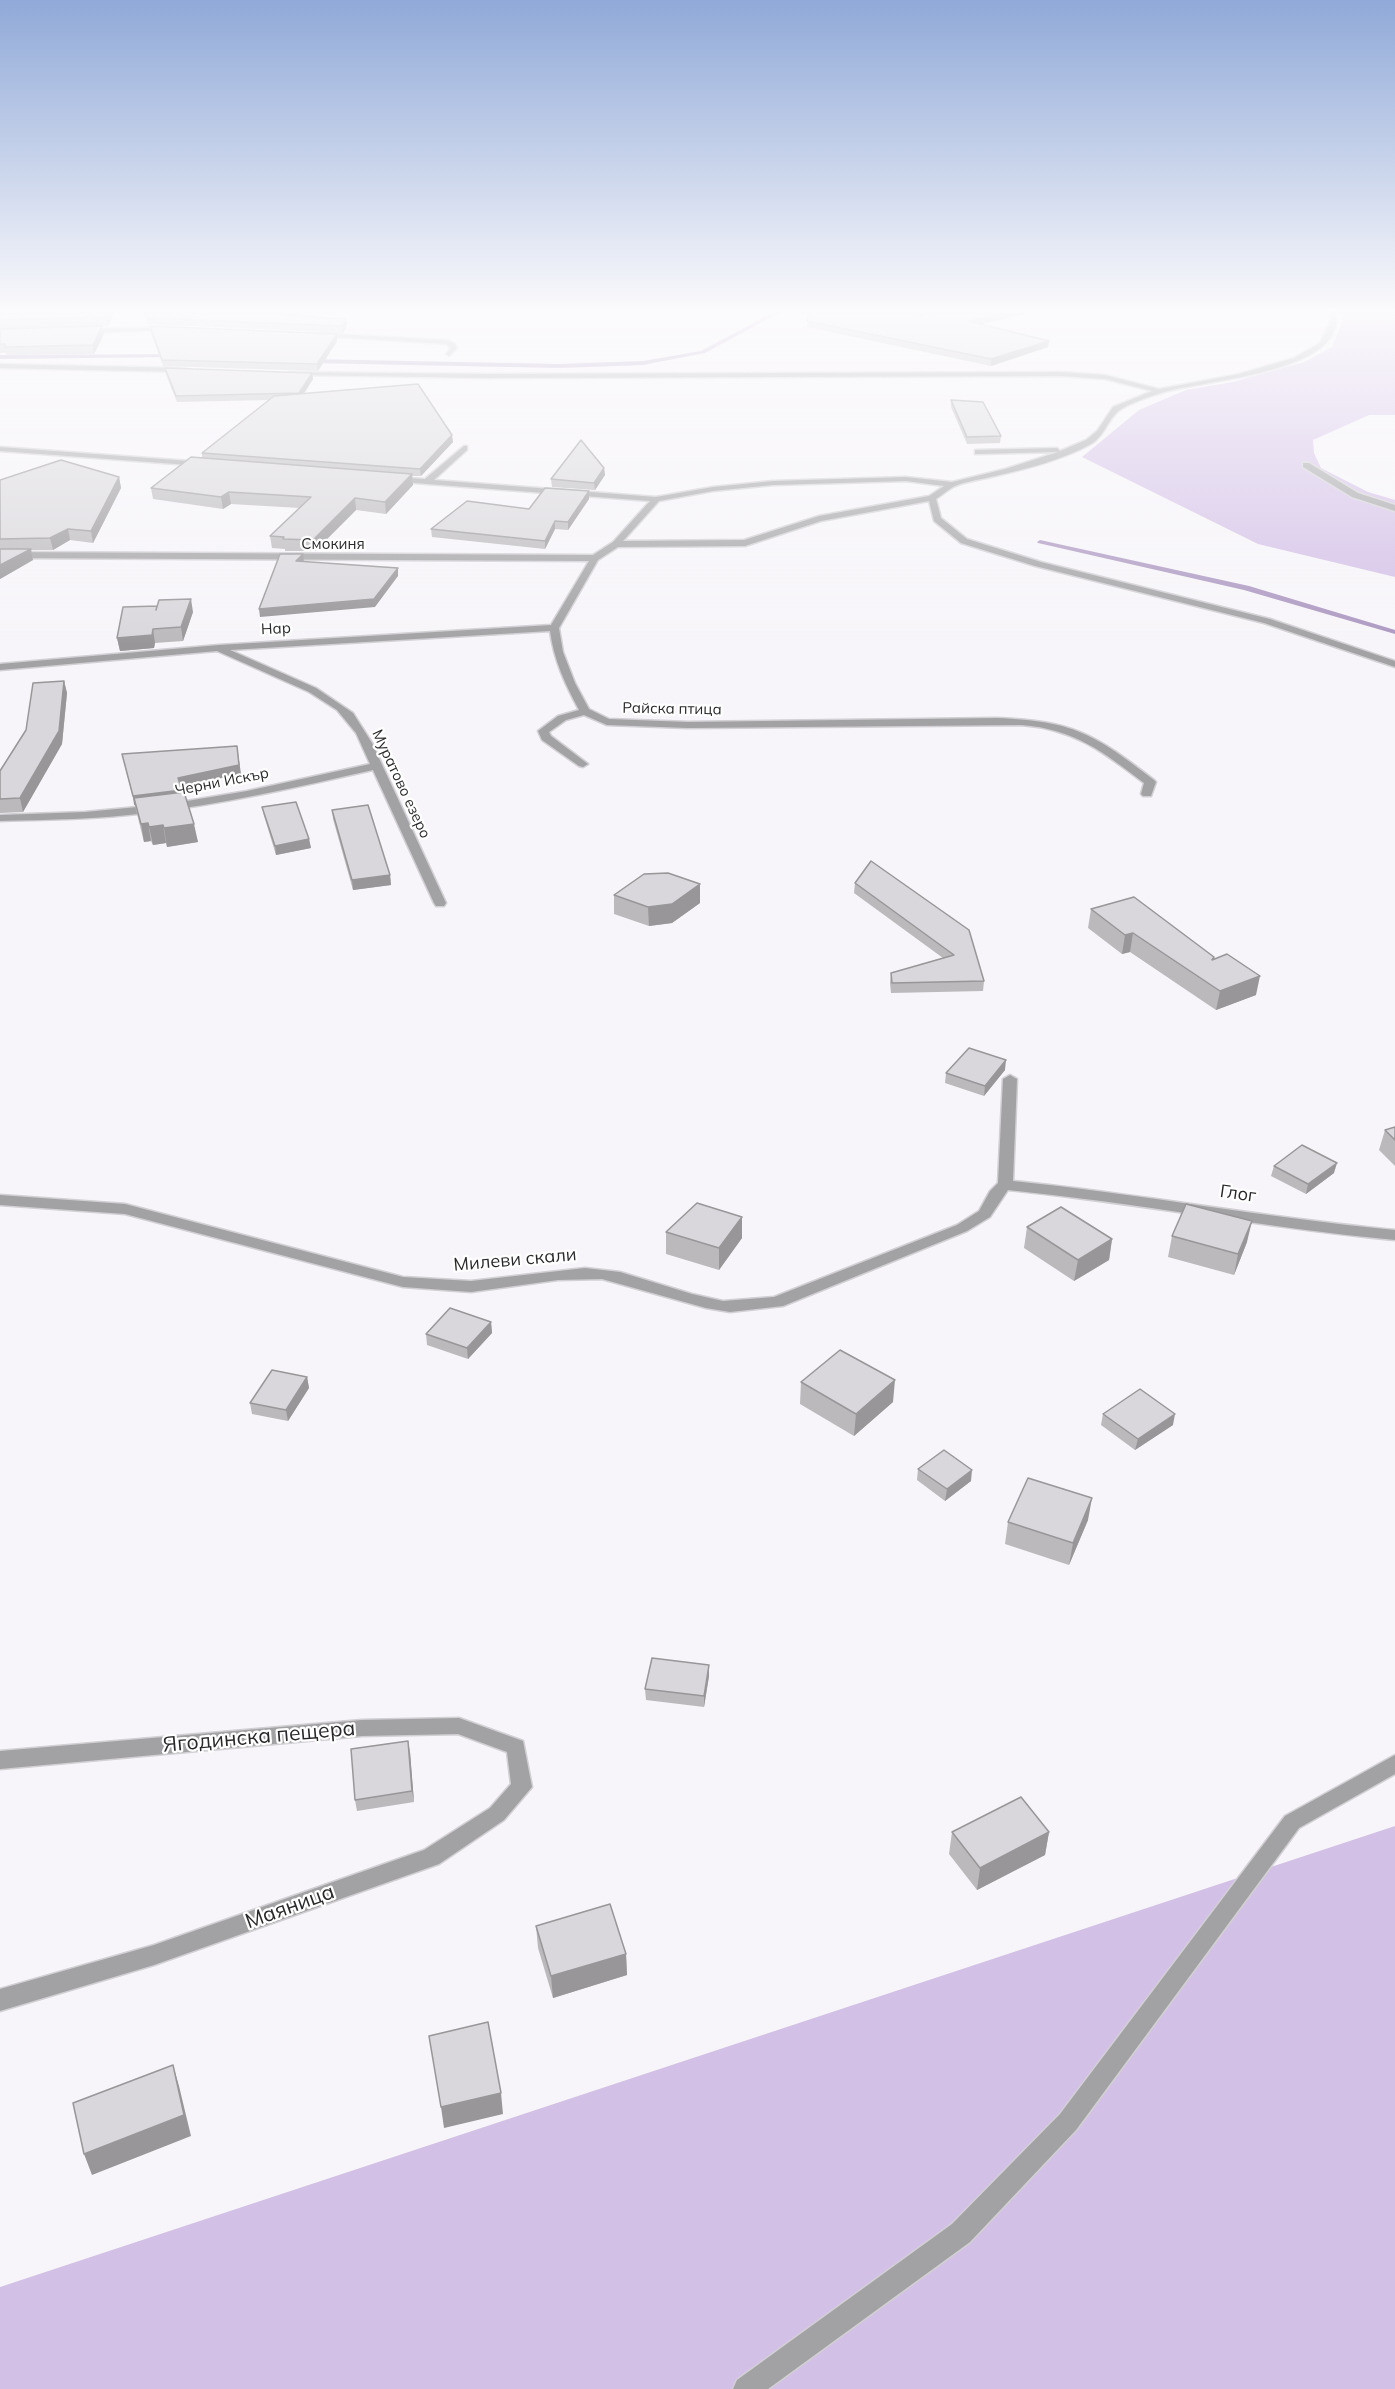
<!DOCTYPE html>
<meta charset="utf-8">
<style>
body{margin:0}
canvas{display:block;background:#f7f5f9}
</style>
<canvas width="1395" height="2389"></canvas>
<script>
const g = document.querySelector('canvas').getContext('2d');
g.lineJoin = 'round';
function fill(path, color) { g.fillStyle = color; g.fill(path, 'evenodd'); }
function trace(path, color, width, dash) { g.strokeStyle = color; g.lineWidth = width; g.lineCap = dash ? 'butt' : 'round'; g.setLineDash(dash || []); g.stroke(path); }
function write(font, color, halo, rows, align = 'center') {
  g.font = font + ' Mulish,sans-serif'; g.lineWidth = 4.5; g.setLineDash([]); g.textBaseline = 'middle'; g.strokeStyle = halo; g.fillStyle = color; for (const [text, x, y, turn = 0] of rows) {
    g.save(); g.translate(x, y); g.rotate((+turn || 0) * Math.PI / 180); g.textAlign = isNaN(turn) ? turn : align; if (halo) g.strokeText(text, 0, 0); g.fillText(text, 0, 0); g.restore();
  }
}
const green = new Path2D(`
 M 1340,313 L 1395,313 L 1395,415 L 1369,415 L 1313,440 L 1314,453 L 1321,468 L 1368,492 L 1395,500 L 1395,577 L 1258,544 L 1082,457 L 1139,410 L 1186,390 L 1233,382 L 1304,362 L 1332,347 L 1343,321 Z
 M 1395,1826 L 1395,2389 L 0,2389 L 0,2287 Z`);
const stream = new Path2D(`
 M 772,313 L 779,313 L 705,353 L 643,365 L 559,368 L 308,363 L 305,361 L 308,359 L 559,364 L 643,361 L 701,351 Z
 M 176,354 L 174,357 L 0,359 L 0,355 Z
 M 1040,540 L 1249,586 L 1395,630 L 1395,634 L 1244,590 L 1038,543 L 1037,542 Z`);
const minor = new Path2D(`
 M 1330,313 L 1336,313 C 1346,375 1196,380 1158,394 C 1146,398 1130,403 1120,410 C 1108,418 1105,436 1091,444 C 1062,460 1027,469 995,476 C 983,479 967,481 955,486 C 949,489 942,495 936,499 L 941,518 L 967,539 L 1041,562 L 1270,619 L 1395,661 L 1395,667 L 1264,623 L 1035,566 L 961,543 L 934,521 L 929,501 L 821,521 L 745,546 L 618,547 L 598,560 L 559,628 L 563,652 L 575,683 L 589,709 L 609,719 L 688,722 L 997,718 C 1074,721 1094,734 1154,780 L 1156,782 L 1151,796 L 1143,796 L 1141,794 L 1144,783 C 1103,752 1075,729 1021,725 L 688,728 L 607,725 L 584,715 L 566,720 L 549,732 L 551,736 L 588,764 L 583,767 L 579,766 L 542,740 L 538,731 L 558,716 L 579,710 C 565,684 554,660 550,631 L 230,650 L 316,688 L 353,713 L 372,743 L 446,903 L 444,906 L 436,906 L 434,903 L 373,770 C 298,787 223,804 147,813 C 98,819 49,820 0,821 L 0,815 L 85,812 L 169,804 L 247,791 L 370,764 L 356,733 L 337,710 L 309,692 L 217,651 L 0,670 L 0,664 L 219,645 L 551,625 L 589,561 L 0,558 L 0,552 L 593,555 L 613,542 L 650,501 L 427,484 L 392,481 L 388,479 L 392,477 L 425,479 L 464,446 L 467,446 L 467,450 L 434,480 L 656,497 L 713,487 L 773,481 L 906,477 L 952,482 L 1005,469 L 1058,452 L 978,454 L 975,454 L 975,450 L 1057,448 L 1060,451 L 1086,440 L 1097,431 L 1113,407 L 1152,391 L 1105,379 L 1061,376 L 488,378 L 291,375 L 289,372 L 488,374 L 1061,372 L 1105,375 L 1159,389 L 1239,374 L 1294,358 L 1320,343 L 1331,320 ZM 906,481 L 944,486 L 929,496 L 819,516 L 744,540 L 623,541 L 659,501 L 713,491 L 773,485 Z
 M 171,327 L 173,330 L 84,333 L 81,331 L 84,329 Z
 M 318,333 L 447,340 L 455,344 L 457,348 L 449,356 L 446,354 L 451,348 L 446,344 L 316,336 Z
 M 0,364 L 186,368 L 190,370 L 186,372 L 0,368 Z
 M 0,447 L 203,462 L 207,464 L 203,466 L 0,451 Z
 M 1303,463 L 1309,463 L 1358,493 L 1395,505 L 1395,511 L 1352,497 L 1303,467 Z
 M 1010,1075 L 1017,1079 L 1013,1181 C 1141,1194 1267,1218 1395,1230 L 1395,1240 C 1265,1228 1138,1203 1008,1190 L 990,1217 L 967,1231 L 783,1306 L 730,1312 L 706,1308 L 602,1279 L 558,1280 L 471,1292 L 403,1287 L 125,1214 L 0,1205 L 0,1195 L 125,1204 L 403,1277 L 471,1281 L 585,1268 L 620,1272 L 692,1294 L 723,1301 L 774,1297 L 957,1225 L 979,1211 L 990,1191 L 998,1183 L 1003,1079 Z
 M 459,1718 L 523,1741 L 532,1787 L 504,1820 L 439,1864 L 154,1965 L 0,2011 L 0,1989 L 154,1945 L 424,1850 L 490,1808 L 511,1784 L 507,1752 L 458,1734 L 362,1736 L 0,1769 L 0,1751 L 362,1720 Z
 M 1395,1755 L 1395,1774 L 1299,1828 L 1076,2130 L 970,2242 L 768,2389 L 733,2389 L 737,2380 L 952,2224 L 1060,2114 L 1285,1816 Z`);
const wall = new Path2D(`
 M 0,313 L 114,313 L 108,326 L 102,326 L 104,334 L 94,354 L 7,355 L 6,353 L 0,353 Z
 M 144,313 L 304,313 L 297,316 L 346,319 L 347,326 L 343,333 L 148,324 Z
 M 808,313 L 919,315 L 931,313 L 1031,313 L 981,324 L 1049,341 L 1048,347 L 991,366 L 807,327 Z
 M 150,326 L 337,341 L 318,371 L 163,366 L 151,333 Z
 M 165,368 L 312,373 L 313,379 L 304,394 L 453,442 L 421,476 L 412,476 L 413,485 L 386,514 L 356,510 L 315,551 L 285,551 L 285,549 L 272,548 L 270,536 L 300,508 L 231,504 L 223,509 L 153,499 L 151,488 L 202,458 L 202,453 L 269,400 L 177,402 L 166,375 Z
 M 951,400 L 1001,436 L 1000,443 L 967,444 L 951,407 Z
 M 604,468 L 605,475 L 595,490 L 552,487 L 551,479 Z
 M 119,477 L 121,488 L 93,543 L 70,540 L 53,550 L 31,550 L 33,560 L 0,579 L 0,480 Z
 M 589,499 L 568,530 L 555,529 L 545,549 L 432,537 L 431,529 L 529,509 Z
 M 193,612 L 183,641 L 155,643 L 154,648 L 120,651 L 117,638 Z
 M 64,681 L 67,693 L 62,744 L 23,812 L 0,813 L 0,771 Z
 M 122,754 L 241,774 L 180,786 L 198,842 L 167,847 L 166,843 L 153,845 L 151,841 L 144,842 Z
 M 262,807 L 309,839 L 311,848 L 276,855 L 264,816 Z
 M 332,810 L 390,875 L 391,885 L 353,890 L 333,819 Z
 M 871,861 L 984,981 L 983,991 L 891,993 L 890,983 L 891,973 L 943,958 L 854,893 L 855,883 Z
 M 700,884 L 700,903 L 672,923 L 649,926 L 614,914 L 614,895 Z
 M 1091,909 L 1214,959 L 1256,995 L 1216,1010 L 1130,952 L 1122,954 L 1088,928 Z
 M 1005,1070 L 984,1096 L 945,1083 L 946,1073 Z
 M 1395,1127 L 1395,1166 L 1379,1150 L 1385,1130 Z
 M 1274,1166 L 1334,1173 L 1306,1194 L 1271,1176 Z
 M 742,1217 L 742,1238 L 719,1270 L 666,1254 L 666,1232 Z
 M 1027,1227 L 1112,1239 L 1109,1260 L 1074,1281 L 1024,1248 Z
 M 1172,1236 L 1247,1242 L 1234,1275 L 1168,1257 Z
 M 491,1322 L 492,1333 L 468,1359 L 427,1345 L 426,1334 Z
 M 307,1377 L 309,1388 L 288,1421 L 252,1414 L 250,1403 Z
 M 801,1382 L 893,1402 L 854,1436 L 800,1404 Z
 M 1103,1414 L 1173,1425 L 1135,1450 L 1101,1425 Z
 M 918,1469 L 971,1481 L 945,1501 L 917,1480 Z
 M 1088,1520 L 1069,1565 L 1005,1544 L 1008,1522 Z
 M 709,1676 L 704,1707 L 646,1700 L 645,1689 Z
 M 410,1752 L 414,1802 L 357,1811 L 355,1800 Z
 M 952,1832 L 1049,1832 L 1045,1855 L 977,1890 L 949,1854 Z
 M 536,1926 L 626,1954 L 627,1975 L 553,1998 L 538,1948 Z`);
const shadedWall = new Path2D(`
 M 108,313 L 114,313 L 108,326 L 106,317 Z
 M 287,313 L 304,313 L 283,321 L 282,315 Z
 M 1004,313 L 1031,313 L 968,327 L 968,321 Z
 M 346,319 L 347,326 L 343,333 L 342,326 Z
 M 102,326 L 104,334 L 94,354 L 93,345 Z
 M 337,334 L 337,341 L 318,371 L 317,364 Z
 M 1049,341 L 1048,347 L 991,366 L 991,359 Z
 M 312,373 L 313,379 L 300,399 L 299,393 Z
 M 452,435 L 453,442 L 421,476 L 420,469 Z
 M 604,468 L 605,475 L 595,490 L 594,483 Z
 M 412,474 L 413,485 L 386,514 L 385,502 Z
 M 119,477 L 121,488 L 93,543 L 91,531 Z
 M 589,491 L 589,499 L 568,530 L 568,522 Z
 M 229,492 L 231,504 L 223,509 L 221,497 Z
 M 355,498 L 356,510 L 315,551 L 313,540 Z
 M 555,521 L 555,529 L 545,549 L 545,541 Z
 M 68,529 L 70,540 L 53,550 L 50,538 Z
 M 31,549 L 33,560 L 0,579 L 0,565 Z
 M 303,554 L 304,562 L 296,561 Z
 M 398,568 L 398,576 L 375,607 L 260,617 L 259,609 Z
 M 191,599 L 193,612 L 183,641 L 181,627 Z
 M 153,629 L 155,643 L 154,648 L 120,651 L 117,638 Z
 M 64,681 L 67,693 L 62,744 L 23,812 L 20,798 Z
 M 237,746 L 241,774 L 179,787 L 178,778 Z
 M 182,790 L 183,799 L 134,805 L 133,796 Z
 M 148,823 L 151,841 L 144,842 L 141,824 Z
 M 194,824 L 198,842 L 167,847 L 164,828 Z
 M 163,825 L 166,843 L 153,845 L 149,827 Z
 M 309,839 L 311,848 L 276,855 L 275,846 Z
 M 390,875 L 391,885 L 353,890 L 352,880 Z
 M 700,884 L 700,903 L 672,923 L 649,926 L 648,907 Z
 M 1133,933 L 1130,952 L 1122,954 L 1125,935 Z
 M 1260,976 L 1256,995 L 1216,1010 L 1220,991 Z
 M 1006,1060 L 1005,1070 L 984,1096 L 985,1086 Z
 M 1337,1163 L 1334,1173 L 1306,1194 L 1308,1184 Z
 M 742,1217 L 742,1238 L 719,1270 L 719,1248 Z
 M 1252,1221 L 1247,1242 L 1234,1275 L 1238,1254 Z
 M 1112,1239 L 1109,1260 L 1074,1281 L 1078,1260 Z
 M 491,1322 L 492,1333 L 468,1359 L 467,1348 Z
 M 307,1377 L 309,1388 L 288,1421 L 286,1410 Z
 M 895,1380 L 893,1402 L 854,1436 L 856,1414 Z
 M 1175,1414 L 1173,1425 L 1135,1450 L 1138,1439 Z
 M 972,1470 L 971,1481 L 945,1501 L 947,1489 Z
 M 1092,1498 L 1088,1520 L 1069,1565 L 1073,1543 Z
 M 709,1665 L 709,1676 L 704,1707 L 704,1696 Z
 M 408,1741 L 410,1752 L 414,1802 L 412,1791 Z
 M 1049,1832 L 1045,1855 L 977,1890 L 980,1868 Z
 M 626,1954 L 627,1975 L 553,1998 L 551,1976 Z
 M 173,2065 L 179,2086 L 191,2136 L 92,2175 L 84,2154 Z
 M 501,2093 L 503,2114 L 444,2128 L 441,2107 Z`);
const building = new Path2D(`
 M 0,313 L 108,313 L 106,317 L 0,320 Z
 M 145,313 L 287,313 L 282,315 L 346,319 L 342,326 L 147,318 Z
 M 808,313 L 911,313 L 919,315 L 931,313 L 1004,313 L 968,321 L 1049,341 L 991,359 L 807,321 Z
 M 102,326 L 93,345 L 5,347 L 5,344 L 0,344 L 0,329 Z
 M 150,326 L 337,334 L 317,364 L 162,360 Z
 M 165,368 L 312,373 L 299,393 L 176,396 Z
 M 418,384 L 452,435 L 420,469 L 202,453 L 274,396 Z
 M 951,400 L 983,402 L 1001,436 L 967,437 Z
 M 581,440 L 604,468 L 594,483 L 551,479 Z
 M 191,457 L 412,474 L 385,502 L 355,498 L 313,540 L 283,539 L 284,537 L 270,536 L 311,497 L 229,492 L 221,497 L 151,488 Z
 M 61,460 L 119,477 L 91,531 L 68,529 L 50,538 L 0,539 L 0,480 Z
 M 545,488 L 589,491 L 568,522 L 555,521 L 545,541 L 431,529 L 467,501 L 529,509 Z
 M 0,549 L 31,549 L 0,565 Z
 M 280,554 L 303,554 L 296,561 L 398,568 L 374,599 L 259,609 Z
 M 191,599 L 181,627 L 153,629 L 152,635 L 117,638 L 123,607 L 157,606 L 156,610 L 159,600 Z
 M 64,681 L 59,731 L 20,798 L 0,799 L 0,771 L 26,730 L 33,683 Z
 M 237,746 L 239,765 L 178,778 L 182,790 L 133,796 L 122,754 Z
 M 184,792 L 194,824 L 164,828 L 163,825 L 149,827 L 148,823 L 141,824 L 134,798 Z
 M 296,802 L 309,839 L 275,846 L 262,807 Z
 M 368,805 L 390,875 L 352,880 L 332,810 Z
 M 871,861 L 969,930 L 984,981 L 892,983 L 891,973 L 954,955 L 855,883 Z
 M 668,873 L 700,884 L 672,904 L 648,907 L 614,895 L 644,874 Z
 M 1134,897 L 1214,957 L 1212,960 L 1227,954 L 1260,976 L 1220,991 L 1133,933 L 1125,935 L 1091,909 Z
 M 969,1048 L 1006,1060 L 985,1086 L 946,1073 Z
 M 1395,1127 L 1395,1140 L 1385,1130 Z
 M 1302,1145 L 1337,1163 L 1308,1184 L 1274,1166 Z
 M 697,1203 L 742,1217 L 719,1248 L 666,1232 Z
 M 1186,1204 L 1252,1221 L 1238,1254 L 1172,1236 Z
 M 1061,1207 L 1112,1239 L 1078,1260 L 1027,1227 Z
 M 450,1308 L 491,1322 L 467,1348 L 426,1334 Z
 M 840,1350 L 895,1380 L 856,1414 L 801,1382 Z
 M 272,1370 L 307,1377 L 286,1410 L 250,1403 Z
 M 1140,1389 L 1175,1414 L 1138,1439 L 1103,1414 Z
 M 944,1450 L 972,1470 L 947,1489 L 918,1469 Z
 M 1028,1478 L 1092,1498 L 1073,1543 L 1008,1522 Z
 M 652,1658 L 709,1665 L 704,1696 L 645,1689 Z
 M 408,1741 L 412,1791 L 355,1800 L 351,1749 Z
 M 1021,1797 L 1049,1832 L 980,1868 L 952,1832 Z
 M 610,1904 L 626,1954 L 551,1976 L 536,1926 Z
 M 488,2022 L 501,2093 L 441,2107 L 429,2036 Z
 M 173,2065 L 184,2115 L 84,2154 L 73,2103 Z`);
const farStreetnames = [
 ["Смокиня",333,544],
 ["Нар",276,629,-3],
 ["Райска птица",672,709,1],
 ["Черни Искър",222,782,-11],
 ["Муратово езеро",401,784,65]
];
const streetNames = [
 ["Глог",1238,1194,8],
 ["Милеви скали",515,1260,-5]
];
const nearStreetnames = [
 ["Ягодинска пещера",259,1737,-5],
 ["Маяница",290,1907,-20]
];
fill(green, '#d3c0e7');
fill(stream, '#ac98c1');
trace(minor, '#d2d0d4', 3);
fill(minor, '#a2a1a3');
fill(wall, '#bbb9bc');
fill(shadedWall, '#989699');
fill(building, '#d9d7db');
trace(building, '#989699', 1.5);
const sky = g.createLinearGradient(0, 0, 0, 647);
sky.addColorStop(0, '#90a9d8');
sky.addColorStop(0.48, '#fbfafc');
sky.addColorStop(1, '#fbfafc00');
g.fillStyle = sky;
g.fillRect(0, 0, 1395, 647);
write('15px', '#29282a', '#fff', farStreetnames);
write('18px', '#29282a', '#fff', streetNames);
write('21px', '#29282a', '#fff', nearStreetnames);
</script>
